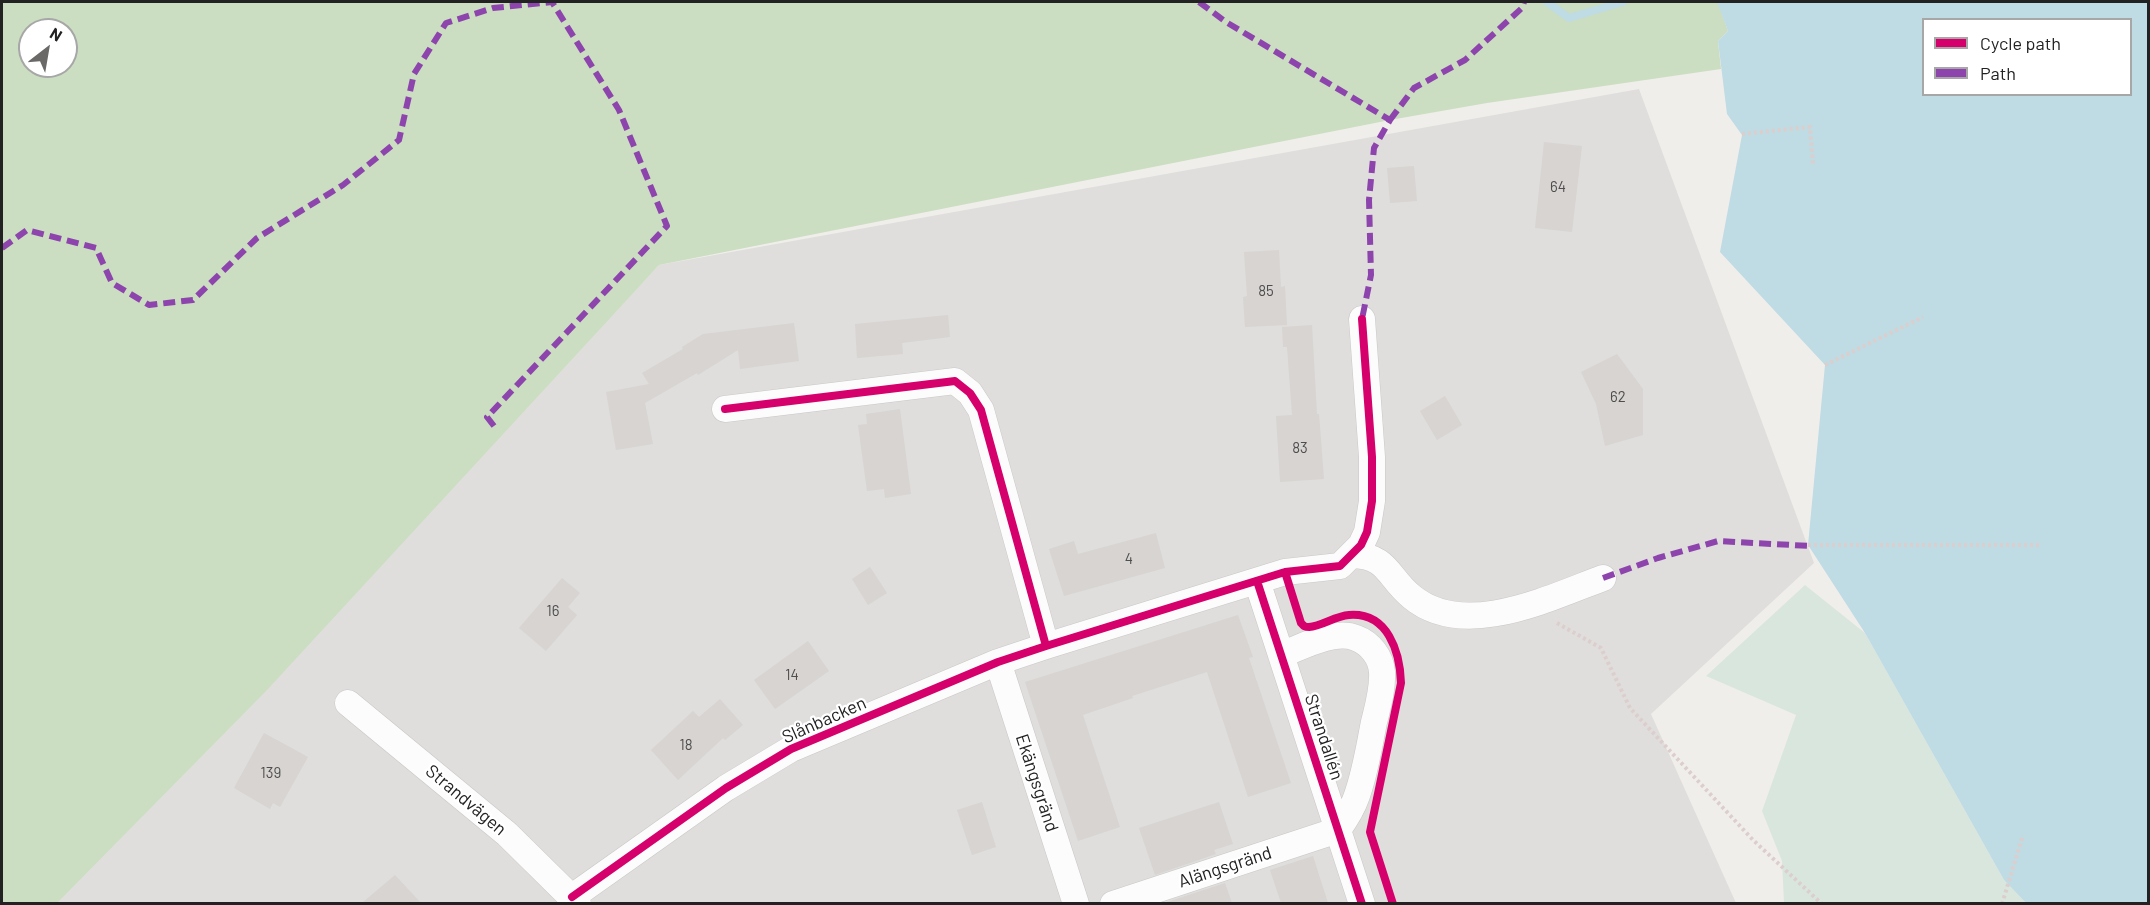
<!DOCTYPE html>
<meta charset="utf-8">
<style>
body{margin:0}
#map{position:relative;width:2150px;height:905px;overflow:hidden;background:#f0eeeb;font-family:Barlow,sans-serif}
canvas{display:block}
.frame{position:absolute;inset:0;border:3px solid #222;pointer-events:none}
.legend{position:absolute;left:1922px;top:18px;width:210px;height:78px;box-sizing:border-box;background:#fff;border:2px solid #a7a7a7;margin:0;padding:8px 10px;list-style:none;font-size:18px;color:#222}
.legend li{display:flex;align-items:center;gap:12px;height:30px}
.legend b{width:30px;border:2px solid #a7a7a7}
.north{position:absolute;left:18px;top:18px;width:60px;height:60px;box-sizing:border-box;background:#fff;border:2px solid #a7a7a7;border-radius:50%;rotate:31deg;font-size:16px;font-weight:700;line-height:24px;text-align:center;color:#222}
.north::after{content:'';display:block;margin:auto;width:21px;height:27px;background:#6a6968;clip-path:polygon(50% 0,100% 100%,50% 72%,0 100%)}
</style>
<div id="map">
<canvas width="2150" height="905"></canvas>
<div class="frame"></div>
<ul class="legend">
<li><b style="height:8px;background:#d6006c"></b>Cycle path</li>
<li><b style="height:8px;background:#8e44ad"></b>Path</li>
</ul>
<div class="north">N</div>
</div>
<script>
const g = document.querySelector('canvas').getContext('2d');
g.lineJoin = 'round';
function fill(path, color) { g.fillStyle = color; g.fill(path, 'evenodd'); }
function trace(path, color, width, dash) { g.strokeStyle = color; g.lineWidth = width; g.lineCap = dash ? 'butt' : 'round'; g.setLineDash(dash || []); g.stroke(path); }
function write(font, color, halo, rows, align = 'center') {
  g.font = font + ' Barlow,sans-serif'; g.lineWidth = 4.5; g.setLineDash([]); g.textBaseline = 'middle'; g.strokeStyle = halo; g.fillStyle = color; for (const [text, x, y, turn = 0] of rows) {
    g.save(); g.translate(x, y); g.rotate((+turn || 0) * Math.PI / 180); g.textAlign = isNaN(turn) ? turn : align; if (halo) g.strokeText(text, 0, 0); g.fillText(text, 0, 0); g.restore();
  }
}
const residential = new Path2D(`
 M 1639,89 L 1814,563 L 1651,714 L 1736,903 L 55,904 L 659,265 Z`);
const forest = new Path2D(`
 M 2,2 L 1718,2 L 1728,31 L 1718,41 L 1721,69 L 1487,103 L 1390,120 L 659,265 L 267,690 L 57,903 L 2,904 ZM 30,30 L 66,30 L 66,66 L 30,66 Z`);
const wetland = new Path2D(`
 M 1805,585 L 1865,633 L 2004,880 L 2026,903 L 1784,903 L 1782,861 L 1762,811 L 1796,715 L 1706,676 Z`);
const water = new Path2D(`
 M 1717,2 L 2148,2 L 2148,903 L 2026,903 L 2004,880 L 1865,633 L 1808,545 L 1825,365 L 1720,252 L 1742,135 L 1727,114 L 1718,41 L 1728,31 ZM 1924,20 L 2130,20 L 2130,94 L 1924,94 Z`);
const stream = new Path2D(`
 M 1547,2 L 1569,18 L 1623,2`);
const building = new Path2D(`
 M 1544,142 L 1582,146 L 1572,232 L 1535,228 Z
 M 1414,166 L 1417,201 L 1390,203 L 1387,168 Z
 M 1279,250 L 1281,287 L 1285,286 L 1287,325 L 1245,327 L 1243,297 L 1247,296 L 1244,252 Z
 M 948,315 L 950,337 L 902,343 L 903,354 L 857,358 L 855,324 Z
 M 794,323 L 799,361 L 740,369 L 738,350 L 698,375 L 697,373 L 645,403 L 653,444 L 616,450 L 606,392 L 649,384 L 642,373 L 683,349 L 682,347 L 703,334 Z
 M 1312,325 L 1317,414 L 1319,414 L 1324,479 L 1280,482 L 1276,416 L 1292,415 L 1287,347 L 1283,347 L 1282,327 Z
 M 1617,354 L 1643,389 L 1643,435 L 1605,446 L 1596,404 L 1581,372 Z
 M 1445,396 L 1462,425 L 1437,440 L 1420,411 Z
 M 900,409 L 911,494 L 885,498 L 884,489 L 867,491 L 858,425 L 867,424 L 866,414 Z
 M 1156,533 L 1165,568 L 1064,596 L 1049,549 L 1074,541 L 1078,554 Z
 M 870,567 L 887,593 L 868,605 L 852,579 Z
 M 562,578 L 580,593 L 568,607 L 577,615 L 546,651 L 519,628 Z
 M 1238,615 L 1253,657 L 1249,658 L 1291,783 L 1248,797 L 1207,672 L 1132,696 L 1133,698 L 1083,715 L 1120,827 L 1078,841 L 1025,682 Z
 M 808,641 L 829,671 L 775,709 L 754,680 Z
 M 720,699 L 743,725 L 725,740 L 723,738 L 678,780 L 651,750 L 693,711 L 699,717 Z
 M 264,733 L 308,757 L 280,807 L 273,803 L 270,809 L 234,788 Z
 M 982,802 L 996,847 L 972,855 L 957,810 Z
 M 1219,802 L 1233,844 L 1214,850 L 1216,854 L 1155,875 L 1139,828 Z
 M 1313,856 L 1328,903 L 1281,903 L 1270,870 Z
 M 395,875 L 421,903 L 362,903 Z
 M 1225,883 L 1232,903 L 1164,903 Z`);
const path = new Path2D(`
 M 1742,134 L 1810,127 L 1813,165
 M 1825,365 L 1923,317
 M 1808,545 L 2039,545
 M 1557,623 L 1601,648 L 1630,708 L 1753,840 L 1822,904
 M 2002,904 L 2023,835`);
const minor = new Path2D(`
 M 725,409 L 955,381 L 970,393 L 981,410 L 1046,646
 M 1352,555 C 1389,556 1387,577 1412,597 C 1464,640 1549,598 1603,578
 M 1257,581 L 1362,904
 M 1281,655 C 1302,647 1334,629 1356,638 C 1370,643 1381,657 1382,672 C 1383,689 1378,706 1374,722 C 1369,747 1365,774 1356,798 C 1352,810 1345,820 1338,830
 M 998,662 L 1076,904
 M 348,703 L 507,834 L 578,904
 M 572,897 L 726,788 L 791,749 L 998,662 L 1046,646 L 1285,572 L 1340,566 L 1361,545 L 1367,532 L 1372,501 L 1372,457 L 1362,319
 M 1113,904 L 1338,830`);
const quiet = new Path2D(`
 M 1199,2 L 1226,22 L 1390,120 L 1374,148 L 1369,200 L 1371,275 L 1362,319
 M 1390,120 L 1414,88 L 1465,60 L 1522,8 L 1524,2
 M 2,248 L 27,230 L 96,248 L 112,283 L 149,305 L 193,300 L 257,238 L 343,185 L 399,140 L 414,74 L 446,23 L 493,8 L 552,2
 M 494,426 L 487,417 L 667,226 L 619,110 L 552,2
 M 1603,578 L 1658,558 L 1718,541 L 1810,546`);
const cycleway = new Path2D(`
 M 725,409 L 955,381 L 970,393 L 981,410 L 1046,646
 M 1285,572 L 1301,623 C 1304,626 1304,627 1309,627 C 1322,626 1335,616 1349,615 C 1388,612 1400,652 1401,683 L 1370,832 L 1393,904
 M 1257,581 L 1362,904
 M 572,897 L 726,788 L 791,749 L 998,662 L 1046,646 L 1285,572 L 1340,566 L 1361,545 L 1367,532 L 1372,501 L 1372,457 L 1362,319`);
const numberNames = [
 ["64",1558,187],
 ["85",1266,291],
 ["62",1618,397],
 ["83",1300,448],
 ["4",1129,559],
 ["16",553,611],
 ["14",792,675],
 ["18",686,745],
 ["139",271,773]
];
const streetNames = [
 ["Slånbacken",824,720,-24],
 ["Strandallén",1324,737,72],
 ["Ekängsgränd",1037,783,72],
 ["Strandvägen",466,800,40],
 ["Alängsgränd",1225,867,-18]
];
fill(residential, '#dfdedc');
fill(forest, '#cbdec1');
fill(wetland, '#d9e6de');
fill(water, '#bfdbe3');
trace(stream, '#bfdbe3', 8);
fill(building, '#d7d4d2');
trace(minor, '#c9c8c7', 27);
trace(path, '#dccecd', 4, [3, 3]);
trace(minor, '#fdfcfc', 26);
trace(quiet, '#8e44ad', 6, [12, 6]);
trace(cycleway, '#d6006c', 8);
write('15px', '#4f4e4e', null, numberNames);
write('18px', '#222', '#fff', streetNames);
</script>
